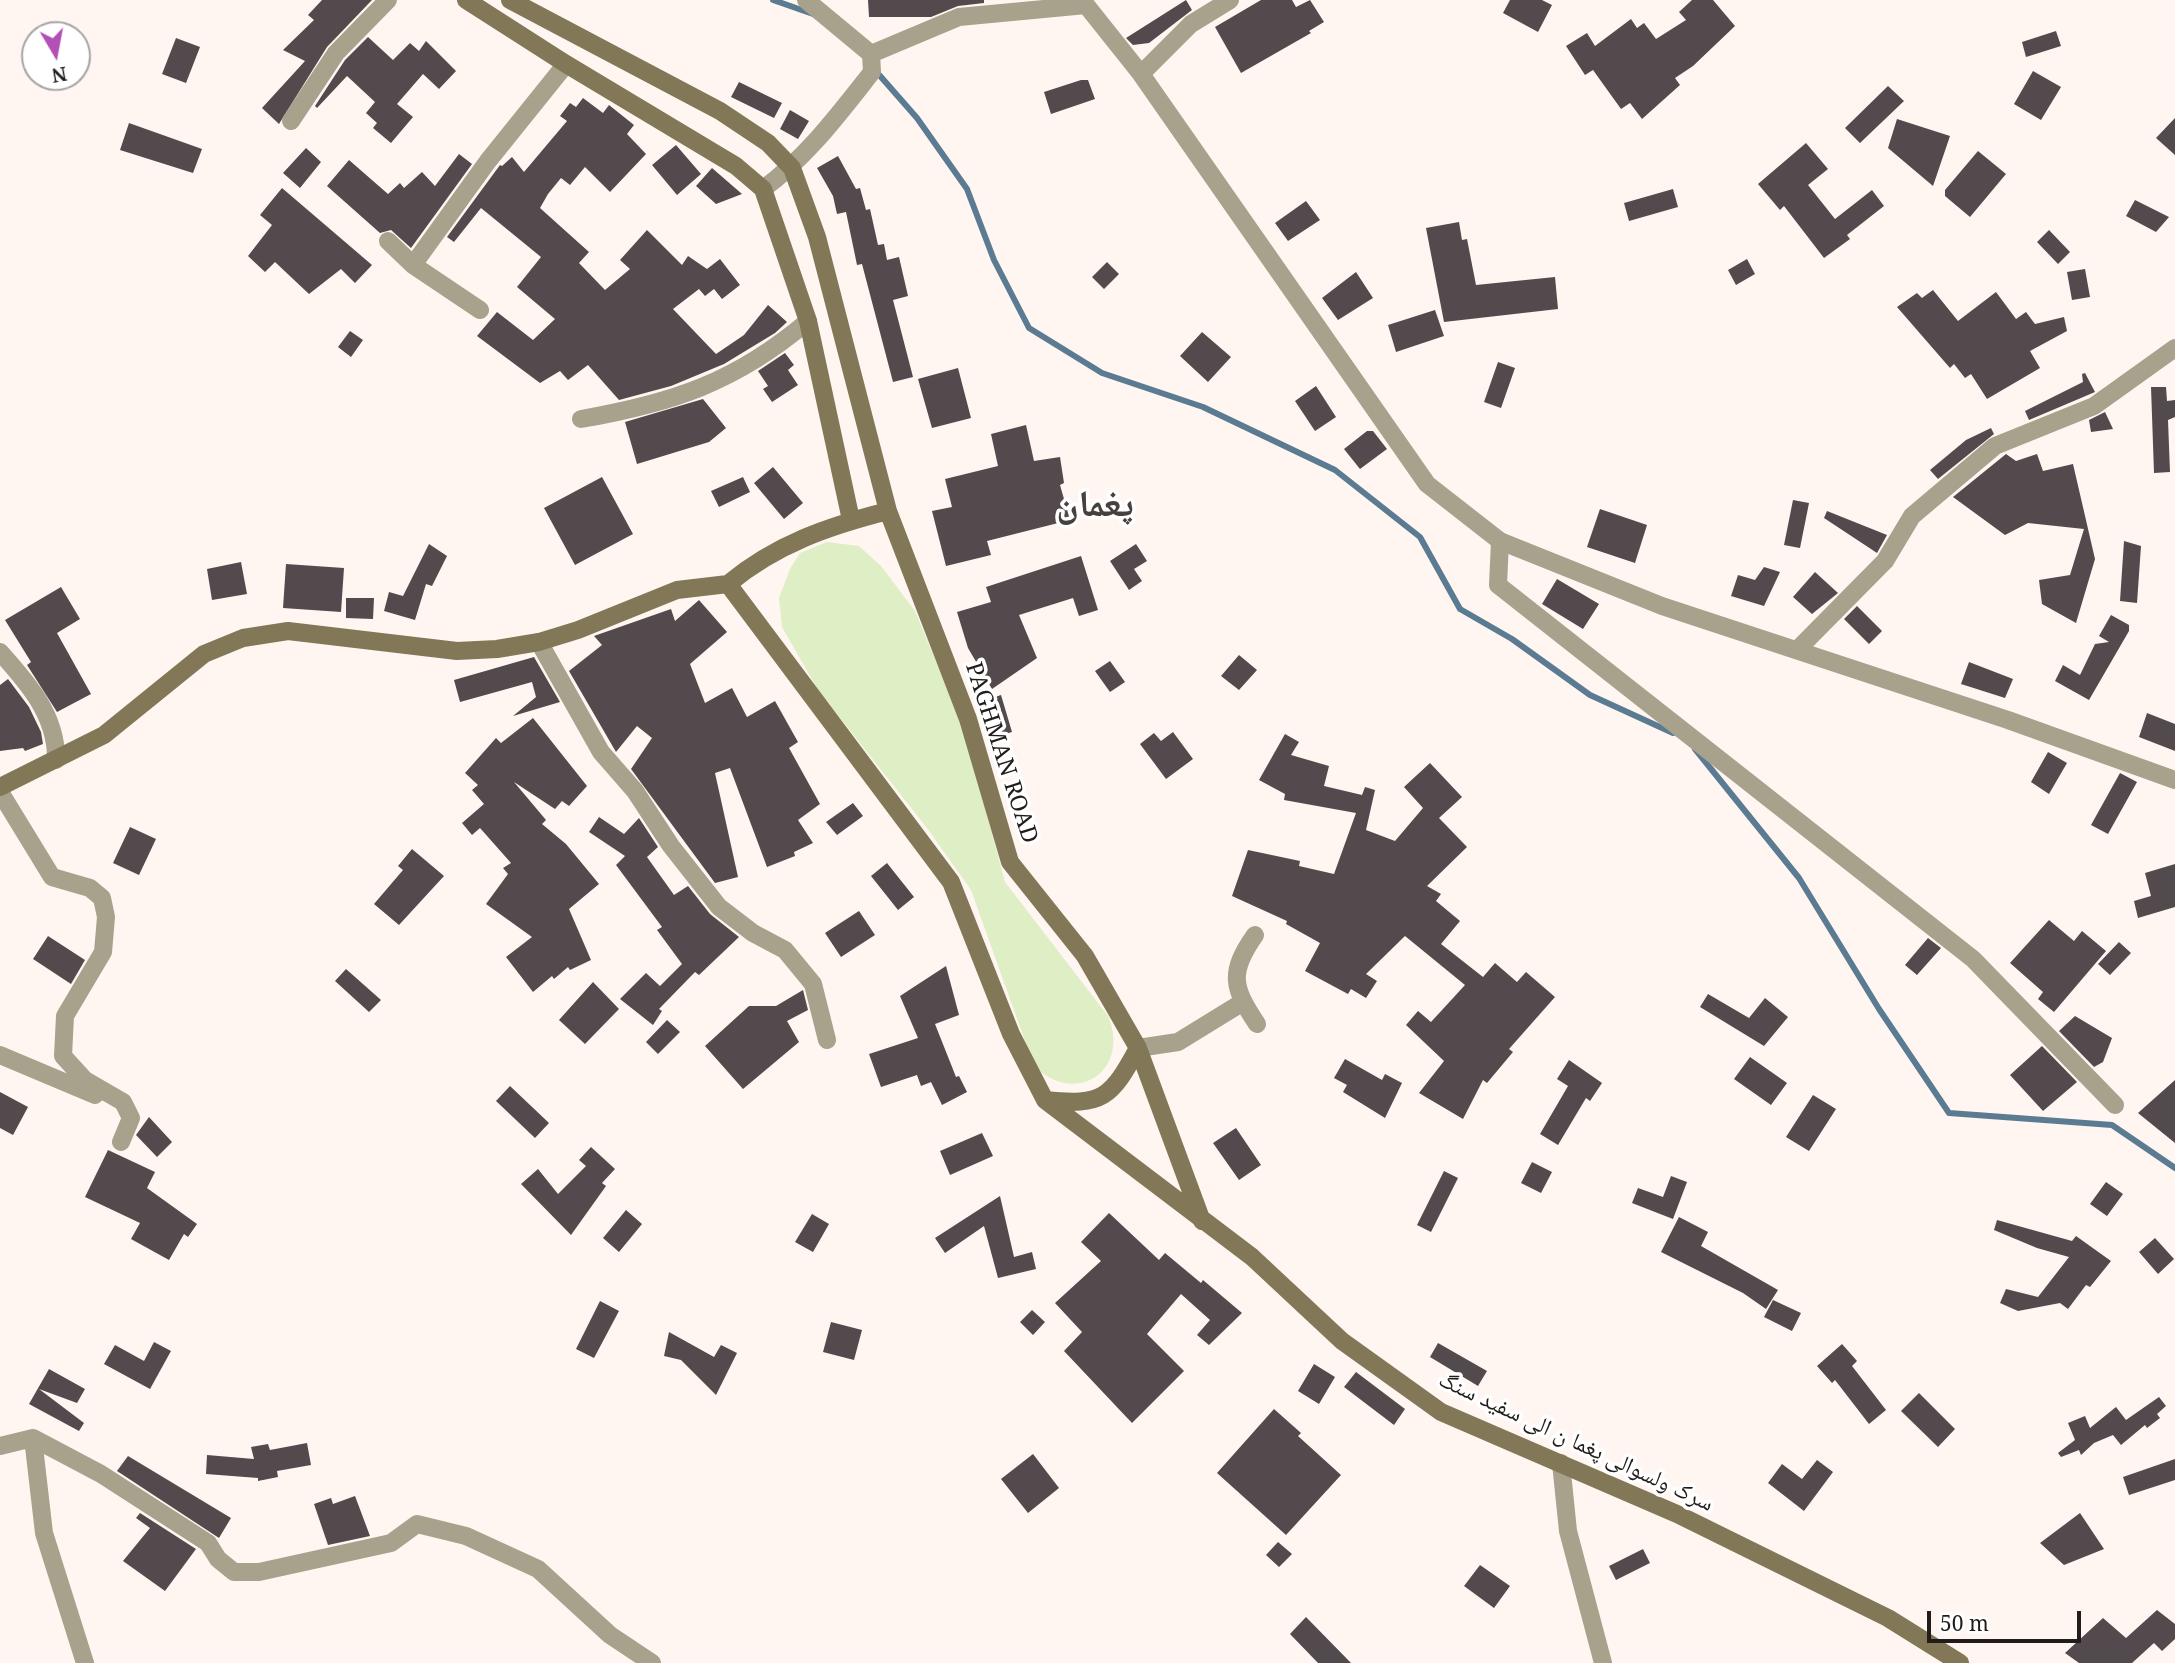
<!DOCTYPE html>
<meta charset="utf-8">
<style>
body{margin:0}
#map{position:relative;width:2175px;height:1663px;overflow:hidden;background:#fff5f1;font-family:"Noto Serif",serif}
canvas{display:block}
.north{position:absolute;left:21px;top:21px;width:70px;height:70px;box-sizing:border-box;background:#fff;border:2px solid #a6a5a4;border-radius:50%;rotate:170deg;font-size:19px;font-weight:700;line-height:28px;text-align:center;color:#201d1b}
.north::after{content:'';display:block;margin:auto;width:24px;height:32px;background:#b34fb5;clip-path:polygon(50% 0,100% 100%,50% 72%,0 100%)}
.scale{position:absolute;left:1927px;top:1611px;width:154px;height:32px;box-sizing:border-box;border:4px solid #201d1b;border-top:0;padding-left:9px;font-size:21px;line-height:24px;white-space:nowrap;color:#201d1b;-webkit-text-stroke:5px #fff;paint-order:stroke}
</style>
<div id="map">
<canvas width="2175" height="1663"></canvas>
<div class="north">N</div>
<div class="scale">50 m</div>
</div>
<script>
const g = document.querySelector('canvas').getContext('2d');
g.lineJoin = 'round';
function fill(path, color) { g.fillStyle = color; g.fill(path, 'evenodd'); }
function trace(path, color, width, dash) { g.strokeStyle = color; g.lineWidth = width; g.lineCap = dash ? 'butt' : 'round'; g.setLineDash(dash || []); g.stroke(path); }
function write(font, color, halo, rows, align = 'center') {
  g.font = font + ' "Noto Serif","Noto Naskh Arabic",serif'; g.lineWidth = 7; g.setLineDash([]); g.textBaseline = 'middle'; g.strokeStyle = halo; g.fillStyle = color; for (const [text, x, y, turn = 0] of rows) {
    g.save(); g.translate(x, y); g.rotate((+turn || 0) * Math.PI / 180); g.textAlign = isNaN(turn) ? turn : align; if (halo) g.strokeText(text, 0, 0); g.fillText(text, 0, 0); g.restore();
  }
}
const green = new Path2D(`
 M 827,542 L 859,546 L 881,566 L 915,611 L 962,724 L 1005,882 L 1108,1016 C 1131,1071 1076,1107 1034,1066 L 971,890 L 927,828 L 818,690 L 782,627 L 779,598 L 790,569 L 800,553 Z`);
const stream = new Path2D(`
 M 773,0 L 813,14
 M 874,69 L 917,118 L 967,189 L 994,260 L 1029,328 L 1102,373 L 1203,407 L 1335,470 L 1420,537 L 1460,609 L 1512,639 L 1590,695 L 1673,733
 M 1695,749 L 1799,878 L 1879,1009 L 1949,1113 L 2112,1125 L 2175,1168`);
const building = new Path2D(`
 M 322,0 L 372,0 L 327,47 L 279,124 L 262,108 L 305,61 L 283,50 L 314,20 L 308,15 Z
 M 868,0 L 984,0 L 984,3 L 958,6 L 931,17 L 869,17 Z
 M 1186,0 L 1192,10 L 1149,43 L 1133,45 L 1126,38 Z
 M 1261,0 L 1292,0 L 1296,7 L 1310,0 L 1324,22 L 1309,31 L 1311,33 L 1241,73 L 1215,27 Z
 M 1510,0 L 1542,0 L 1552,5 L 1538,32 L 1503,13 Z
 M 1692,0 L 1713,0 L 1735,26 L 1693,66 L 1675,78 L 1680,85 L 1642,119 L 1630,103 L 1621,109 L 1593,70 L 1585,75 L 1566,46 L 1587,33 L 1595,46 L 1631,19 L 1637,28 L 1644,23 L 1656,39 L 1686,20 L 1679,12 Z
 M 2056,31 L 2061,46 L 2026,57 L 2022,42 Z
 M 368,37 L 393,60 L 410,43 L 419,51 L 426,41 L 456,71 L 439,89 L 423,74 L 397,104 L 413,117 L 391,143 L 373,128 L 377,123 L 366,113 L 375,102 L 347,76 L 317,108 L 315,106 L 345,60 Z
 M 176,38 L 200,47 L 186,83 L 162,74 Z
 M 2033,71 L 2061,87 L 2041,120 L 2014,104 Z
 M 1081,80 L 1088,80 L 1095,99 L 1051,114 L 1044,92 Z
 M 739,82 L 782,103 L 774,118 L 731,97 Z
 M 1888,86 L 1904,101 L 1860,143 L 1845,128 Z
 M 583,98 L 603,113 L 609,105 L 634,125 L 627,134 L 646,154 L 610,192 L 585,167 L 570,185 L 561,178 L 548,194 L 540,208 L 589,252 L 579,263 L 605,290 L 630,269 L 620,260 L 647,230 L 682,265 L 688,256 L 707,269 L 720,259 L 740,285 L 722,299 L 714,289 L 705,296 L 699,289 L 673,309 L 716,354 L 744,335 L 768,305 L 787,322 L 775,333 L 724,364 L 671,386 L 619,400 L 588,365 L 568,380 L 560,371 L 540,383 L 477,336 L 497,312 L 533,340 L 555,319 L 517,287 L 541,257 L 481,208 L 454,242 L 447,237 L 500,165 L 502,166 L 512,157 L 524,172 L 567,121 L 560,116 L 570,103 L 576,107 Z
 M 790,110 L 809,121 L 798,139 L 780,129 Z
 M 2175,118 L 2175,155 L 2156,138 Z
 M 1897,119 L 1950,136 L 1933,186 L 1888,148 Z
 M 129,123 L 202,149 L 193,173 L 120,150 Z
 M 1806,143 L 1828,169 L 1808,185 L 1835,219 L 1872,190 L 1884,206 L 1847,235 L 1850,239 L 1824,258 L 1784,206 L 1780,210 L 1758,184 Z
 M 676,145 L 701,174 L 677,195 L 652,165 Z
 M 306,148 L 321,162 L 300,188 L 283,173 Z
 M 1978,151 L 2006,174 L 1970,217 L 1945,196 L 1945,190 Z
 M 459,154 L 472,164 L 411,248 L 391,230 L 380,233 L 327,186 L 349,160 L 388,194 L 400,183 L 404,188 L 422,172 L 435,186 Z
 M 838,156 L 856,189 L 860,188 L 866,210 L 870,209 L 878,245 L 884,244 L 887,260 L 899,257 L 908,296 L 893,300 L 913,377 L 893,382 L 862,264 L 857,265 L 846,212 L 837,214 L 833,196 L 817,168 Z
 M 712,168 L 742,194 L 716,204 L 696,186 Z
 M 282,188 L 372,265 L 355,283 L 341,269 L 309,294 L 275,262 L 265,272 L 248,256 L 272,225 L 260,215 Z
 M 1673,189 L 1678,207 L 1629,221 L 1624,203 Z
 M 2135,200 L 2169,217 L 2156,232 L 2126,216 Z
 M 1306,201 L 1320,220 L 1288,241 L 1275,223 Z
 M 1459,222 L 1462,240 L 1467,239 L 1476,285 L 1555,277 L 1558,309 L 1444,322 L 1426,228 Z
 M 2049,230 L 2070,252 L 2058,264 L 2037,242 Z
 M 1747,259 L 1755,274 L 1736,285 L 1728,270 Z
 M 1107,262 L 1119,274 L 1104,289 L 1092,277 Z
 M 2085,269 L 2090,297 L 2072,300 L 2067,272 Z
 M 1356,272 L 1373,298 L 1338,320 L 1322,298 Z
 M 1933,290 L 1958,321 L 1996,292 L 2016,319 L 2026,312 L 2035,324 L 2064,317 L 2067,331 L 2030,351 L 2040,368 L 1987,399 L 1971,374 L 1965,378 L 1954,364 L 1950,368 L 1897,307 L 1917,293 L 1922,298 Z
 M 1435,310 L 1444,336 L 1396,352 L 1388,325 Z
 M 350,331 L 363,340 L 351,357 L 338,347 Z
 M 1202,332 L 1231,357 L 1208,382 L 1180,356 Z
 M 785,353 L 794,365 L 788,370 L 798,385 L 772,402 L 763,389 L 768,386 L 758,371 Z
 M 1498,362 L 1515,368 L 1501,408 L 1484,402 Z
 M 958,368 L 971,418 L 932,428 L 918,379 Z
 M 2085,373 L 2095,392 L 2029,420 L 2025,411 L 2083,382 L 2082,374 Z
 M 1316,386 L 1336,417 L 1315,431 L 1295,401 Z
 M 2151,387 L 2166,387 L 2167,401 L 2175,400 L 2175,417 L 2168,420 L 2170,472 L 2154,473 Z
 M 703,399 L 726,428 L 709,442 L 637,464 L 625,422 Z
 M 2105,412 L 2113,429 L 2091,432 L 2089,420 Z
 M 1026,425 L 1034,461 L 1060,457 L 1064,483 L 1060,485 L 1070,520 L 987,541 L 991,555 L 946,566 L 932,511 L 952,507 L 945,479 L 998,466 L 991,434 Z
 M 1991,428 L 1994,434 L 1938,479 L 1930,470 L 1966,440 Z
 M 1367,431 L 1373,431 L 1387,449 L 1360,469 L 1344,449 Z
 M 2006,454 L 2016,461 L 2037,454 L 2043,471 L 2073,464 L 2095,559 L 2076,623 L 2042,604 L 2039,580 L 2070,575 L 2084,529 L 2028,523 L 2005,535 L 1953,497 Z
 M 773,467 L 803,503 L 784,519 L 754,483 Z
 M 602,477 L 633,534 L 575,565 L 544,508 Z
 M 743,477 L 750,492 L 719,507 L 711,491 Z
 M 1793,500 L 1809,503 L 1800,548 L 1784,545 Z
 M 1600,509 L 1647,525 L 1635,563 L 1587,547 Z
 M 1827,511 L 1887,535 L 1877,553 L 1824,518 Z
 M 2124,541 L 2141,546 L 2137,603 L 2120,601 Z
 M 429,544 L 447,556 L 432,586 L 426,584 L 415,620 L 384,611 L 389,592 L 403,596 Z
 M 1136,544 L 1147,561 L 1134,569 L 1142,581 L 1129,590 L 1110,561 Z
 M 1081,556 L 1098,610 L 1079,616 L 1073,598 L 1019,615 L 1037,658 L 992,689 L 968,648 L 957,612 L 991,602 L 986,587 Z
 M 241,562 L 247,594 L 212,600 L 207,569 Z
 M 286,564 L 344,568 L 341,612 L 283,608 Z
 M 1764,567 L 1780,572 L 1764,606 L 1731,596 L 1738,575 L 1755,580 Z
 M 1815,572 L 1838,593 L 1812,614 L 1793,597 Z
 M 1557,579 L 1599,604 L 1583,629 L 1542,604 Z
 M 61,587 L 80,619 L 57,633 L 91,694 L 57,712 L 27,665 L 31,662 L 5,620 Z
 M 346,598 L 374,598 L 373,619 L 346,618 Z
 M 699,600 L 727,632 L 690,664 L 705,703 L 732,688 L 747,717 L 775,701 L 798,742 L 789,748 L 820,804 L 798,820 L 813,843 L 794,852 L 795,856 L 767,867 L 730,768 L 715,773 L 738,877 L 715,883 L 631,769 L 652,738 L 637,726 L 616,752 L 569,671 L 602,645 L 594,636 L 671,609 L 675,621 Z
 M 1857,606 L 1882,631 L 1869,644 L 1844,619 Z
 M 2111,615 L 2129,625 L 2129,631 L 2089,700 L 2055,681 L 2063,665 L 2080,675 L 2095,644 L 2109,642 L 2099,636 Z
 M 1239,655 L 1257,670 L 1239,690 L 1221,676 Z
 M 534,657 L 560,702 L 513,716 L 536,697 L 532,682 L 460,702 L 454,680 Z
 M 1110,661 L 1125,682 L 1110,692 L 1095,671 Z
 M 1969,662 L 2013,679 L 2005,698 L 1961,684 Z
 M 8,679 L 29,707 L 41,732 L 43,744 L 25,751 L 23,748 L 0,751 L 0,685 Z
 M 1001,695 L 1012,732 L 994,737 L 983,701 Z
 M 2147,713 L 2175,724 L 2175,751 L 2139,737 Z
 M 533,718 L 587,786 L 569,806 L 562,801 L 555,809 L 514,782 L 546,820 L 542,824 L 566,844 L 599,884 L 569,909 L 591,960 L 570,970 L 568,967 L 554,979 L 552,976 L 533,992 L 506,957 L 532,937 L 486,904 L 508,874 L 503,868 L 511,863 L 480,828 L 472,835 L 462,823 L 484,804 L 472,790 L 478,785 L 465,773 L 496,738 L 501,743 Z
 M 1173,732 L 1193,759 L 1166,779 L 1140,744 L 1154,733 L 1161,741 Z
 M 1285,734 L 1299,742 L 1291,755 L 1329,766 L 1324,786 L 1362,795 L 1365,787 L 1375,790 L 1366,830 L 1395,841 L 1423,808 L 1404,787 L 1430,763 L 1462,797 L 1439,818 L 1467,847 L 1427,886 L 1441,894 L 1436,901 L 1460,921 L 1441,944 L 1483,977 L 1495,963 L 1517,982 L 1526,972 L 1555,997 L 1509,1049 L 1513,1052 L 1487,1083 L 1483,1080 L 1463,1119 L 1419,1093 L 1444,1061 L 1406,1025 L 1418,1011 L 1431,1022 L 1465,985 L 1405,936 L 1366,974 L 1377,981 L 1366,998 L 1351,989 L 1348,994 L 1305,971 L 1320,943 L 1286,924 L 1287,921 L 1232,896 L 1248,850 L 1300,861 L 1299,866 L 1334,874 L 1356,813 L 1284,800 L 1285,794 L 1259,780 Z
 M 2048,752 L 2067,763 L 2049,794 L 2031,782 Z
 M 2120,773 L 2137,782 L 2108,834 L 2091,825 Z
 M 853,803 L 863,816 L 837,835 L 826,822 Z
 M 599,817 L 624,834 L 639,818 L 658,847 L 647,857 L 674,895 L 688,886 L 710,914 L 739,937 L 699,975 L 695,972 L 659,1009 L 662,1011 L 653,1025 L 620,999 L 646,973 L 660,986 L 682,964 L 657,930 L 662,927 L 616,865 L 625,856 L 589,832 Z
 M 130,827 L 156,839 L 139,875 L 113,863 Z
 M 412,849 L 444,876 L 399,925 L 374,904 L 403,870 L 398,866 Z
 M 887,863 L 914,897 L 898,910 L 871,876 Z
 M 2175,864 L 2175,907 L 2138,918 L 2134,901 L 2151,896 L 2145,873 Z
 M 859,911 L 875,935 L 841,957 L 825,933 Z
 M 2049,920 L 2074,941 L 2082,931 L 2106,951 L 2054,1012 L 2038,999 L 2043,992 L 2010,963 Z
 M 48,936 L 85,960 L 71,984 L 33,959 Z
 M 1928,938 L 1941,948 L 1917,975 L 1905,965 Z
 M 2119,942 L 2131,953 L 2110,975 L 2098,964 Z
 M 946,966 L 959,1015 L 935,1024 L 956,1077 L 959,1076 L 967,1092 L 942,1105 L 931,1082 L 921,1086 L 917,1075 L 881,1087 L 869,1054 L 918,1038 L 900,996 Z
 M 346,969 L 381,1000 L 369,1012 L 335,981 Z
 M 593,982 L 619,1009 L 585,1044 L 559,1020 Z
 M 803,990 L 808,1010 L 787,1021 L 799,1042 L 743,1089 L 705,1046 L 749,1006 L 776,1006 Z
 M 1708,994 L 1749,1018 L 1765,998 L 1788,1017 L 1764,1046 L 1700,1007 Z
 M 2075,1016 L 2112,1038 L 2103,1062 L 2094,1067 L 2059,1031 Z
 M 667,1020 L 680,1032 L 658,1054 L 646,1042 Z
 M 2042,1046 L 2077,1082 L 2043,1111 L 2010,1075 Z
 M 1750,1057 L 1787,1083 L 1771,1105 L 1734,1079 Z
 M 1345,1059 L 1382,1080 L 1385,1074 L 1402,1083 L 1385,1118 L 1343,1092 L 1347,1085 L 1334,1078 Z
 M 1569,1060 L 1602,1083 L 1590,1101 L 1586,1098 L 1558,1145 L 1540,1134 L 1568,1086 L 1557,1079 Z
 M 2175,1080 L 2175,1143 L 2138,1113 Z
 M 510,1086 L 549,1123 L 535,1138 L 496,1101 Z
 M 0,1092 L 28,1107 L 13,1135 L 0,1128 Z
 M 1813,1095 L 1836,1109 L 1809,1151 L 1786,1137 Z
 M 149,1117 L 172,1142 L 157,1157 L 136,1135 Z
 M 1236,1128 L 1261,1165 L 1239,1180 L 1213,1143 Z
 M 982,1133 L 993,1156 L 950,1175 L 940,1151 Z
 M 591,1147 L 615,1169 L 602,1183 L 606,1186 L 571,1235 L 521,1184 L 538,1169 L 558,1194 L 586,1166 L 579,1160 Z
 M 108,1150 L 155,1172 L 147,1188 L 197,1224 L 188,1237 L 184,1234 L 169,1260 L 131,1239 L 140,1223 L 85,1197 Z
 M 1532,1162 L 1552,1172 L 1541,1193 L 1521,1183 Z
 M 1444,1171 L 1458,1178 L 1431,1232 L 1417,1225 Z
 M 1671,1176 L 1687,1182 L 1673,1219 L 1632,1203 L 1638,1188 L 1663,1197 Z
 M 2106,1182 L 2123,1194 L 2107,1216 L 2090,1204 Z
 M 1000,1196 L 1014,1257 L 1032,1252 L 1036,1269 L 998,1278 L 984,1226 L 945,1253 L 935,1238 Z
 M 626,1210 L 642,1224 L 619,1252 L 603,1238 Z
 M 1109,1213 L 1159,1260 L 1165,1253 L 1201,1283 L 1203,1280 L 1242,1313 L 1209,1345 L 1197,1335 L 1210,1320 L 1181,1294 L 1147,1334 L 1184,1371 L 1132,1423 L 1064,1351 L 1082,1332 L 1055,1303 L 1101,1261 L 1081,1242 Z
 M 812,1214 L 829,1224 L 813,1252 L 795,1242 Z
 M 1679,1217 L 1708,1232 L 1701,1246 L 1778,1290 L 1766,1309 L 1743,1293 L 1661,1252 Z
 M 1997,1220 L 2072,1241 L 2076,1236 L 2111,1261 L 2090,1287 L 2086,1285 L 2068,1309 L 2060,1303 L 2018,1311 L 2000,1303 L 2006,1289 L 2038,1297 L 2069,1257 L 2037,1248 L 1994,1230 Z
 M 2155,1238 L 2174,1259 L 2158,1274 L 2139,1252 Z
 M 1773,1300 L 1801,1313 L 1792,1331 L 1764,1317 Z
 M 600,1301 L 619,1311 L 594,1358 L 576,1349 Z
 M 1032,1310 L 1045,1322 L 1033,1335 L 1020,1322 Z
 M 831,1322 L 862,1330 L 854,1360 L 823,1352 Z
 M 669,1332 L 714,1357 L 721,1345 L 737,1353 L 716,1395 L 681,1360 L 664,1356 Z
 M 154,1342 L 171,1351 L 150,1389 L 104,1364 L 115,1345 L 144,1361 Z
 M 1438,1343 L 1487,1371 L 1478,1386 L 1430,1357 Z
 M 1842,1344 L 1857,1361 L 1852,1366 L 1886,1410 L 1869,1424 L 1835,1380 L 1832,1383 L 1817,1366 Z
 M 1314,1364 L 1335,1377 L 1319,1404 L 1298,1391 Z
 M 49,1369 L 85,1389 L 77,1403 L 39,1389 L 84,1423 L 79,1431 L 29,1404 Z
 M 1356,1372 L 1405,1409 L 1394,1425 L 1344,1387 Z
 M 1919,1393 L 1955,1429 L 1938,1447 L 1901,1411 Z
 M 2159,1397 L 2166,1406 L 2157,1414 L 2160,1418 L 2147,1428 L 2145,1425 L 2121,1445 L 2113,1435 L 2094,1443 L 2081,1455 L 2079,1450 L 2061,1457 L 2058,1453 L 2075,1440 L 2068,1423 L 2085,1416 L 2090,1428 L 2116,1407 L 2126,1420 Z
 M 1274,1409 L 1301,1433 L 1298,1436 L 1341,1475 L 1286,1535 L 1217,1473 Z
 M 307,1443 L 311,1465 L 277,1471 L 278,1477 L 258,1481 L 258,1478 L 206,1474 L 207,1455 L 254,1459 L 251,1447 L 268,1444 L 270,1450 Z
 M 1033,1454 L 1059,1488 L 1028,1513 L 1001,1479 Z
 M 128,1456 L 231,1518 L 219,1538 L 117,1471 Z
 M 2175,1459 L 2175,1480 L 2129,1495 L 2123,1477 Z
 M 1817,1460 L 1833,1472 L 1804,1511 L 1768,1483 L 1782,1464 L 1802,1479 Z
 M 355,1496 L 370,1536 L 328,1545 L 314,1504 L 331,1498 L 333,1504 Z
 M 140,1513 L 196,1549 L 165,1591 L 123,1561 L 150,1528 L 136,1518 Z
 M 2080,1513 L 2104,1549 L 2064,1565 L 2040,1543 Z
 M 1278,1542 L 1292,1554 L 1279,1567 L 1266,1555 Z
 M 1643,1549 L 1650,1563 L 1616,1580 L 1609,1566 Z
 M 1480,1565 L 1510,1586 L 1494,1608 L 1464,1586 Z
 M 2157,1610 L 2175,1624 L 2175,1639 L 2162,1651 L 2154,1643 L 2132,1663 L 2079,1663 L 2065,1653 L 2103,1618 L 2126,1638 Z
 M 1306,1617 L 1351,1663 L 1318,1663 L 1290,1634 Z`);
const minor = new Path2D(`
 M 291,121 L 336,53 L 388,0
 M 388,241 L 413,265 L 480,310
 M 413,265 L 488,161 L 566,64
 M 581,419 C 673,403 736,382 808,321
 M 1500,541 L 1498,585 L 1973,959 L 2115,1105
 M 539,642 L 601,752 L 635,791 L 671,846 L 719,907 L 753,933 L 785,950 L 813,984 L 827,1040
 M 1797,650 L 1885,561 L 1912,516 L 1995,446 L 2094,406 L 2175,348
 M 0,652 C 28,683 57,716 56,760
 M 0,792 L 52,877 L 90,888 L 102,898 L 106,917 L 103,952 L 65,1016 L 63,1056 L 85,1080 L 123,1102 L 131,1118 L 121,1142
 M 1255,935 C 1229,972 1232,987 1257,1024
 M 1138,1048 L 1178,1042 L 1243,1002
 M 0,1055 L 95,1095
 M 33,1438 L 44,1533 L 85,1663
 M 0,1446 L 33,1438 L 101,1474 L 208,1543 L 218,1559 L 234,1572 L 259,1572 L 391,1543 L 417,1524 L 466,1536 L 538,1569 L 610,1635 L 652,1663
 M 1561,1463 L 1568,1531 L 1603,1663`);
const tertiary = new Path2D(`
 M 871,54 L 959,17 L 1086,5 L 1141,74 L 1427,484 L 1500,541 L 1662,606 L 2008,720 L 2175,780
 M 1141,74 L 1191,24 L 1230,0
 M 763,189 C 807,157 838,115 872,72 L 871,54 L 806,0`);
const secondary = new Path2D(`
 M 466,0 L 566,64 L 736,166 L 763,189 L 808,321 L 851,520
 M 510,0 L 720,111 L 768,143 L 792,168 L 817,237 L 888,511 L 968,719 L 1010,862 L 1085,956 L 1138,1048 L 1202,1221
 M 888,511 C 829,526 776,544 728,584 L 951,882 L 1011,1034 L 1045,1100 L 1252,1257 L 1342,1341 L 1441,1412 L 1677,1514 L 1888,1618 L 1960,1663
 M 0,787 L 104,735 L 204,654 L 243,638 L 288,631 L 457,651 L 497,649 L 539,642 L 578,630 L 677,590 L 728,584
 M 1045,1100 C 1103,1106 1111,1098 1138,1048`);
const streetNames = [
 ["PAGHMAN ROAD",1001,753,72],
 ["سرک ولسوالی پغما ن الی سفید سنگ",1576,1442,25]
];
const townNames = [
 ["پغمان",1095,505]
];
fill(green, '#deeec5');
trace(stream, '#5b7b92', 6);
fill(building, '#524a4c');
trace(minor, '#a8a18b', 18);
trace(tertiary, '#a8a18b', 18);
trace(secondary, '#827857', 18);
write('23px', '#201d1b', '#fff', streetNames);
write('bold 37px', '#48403d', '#fff', townNames);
</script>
